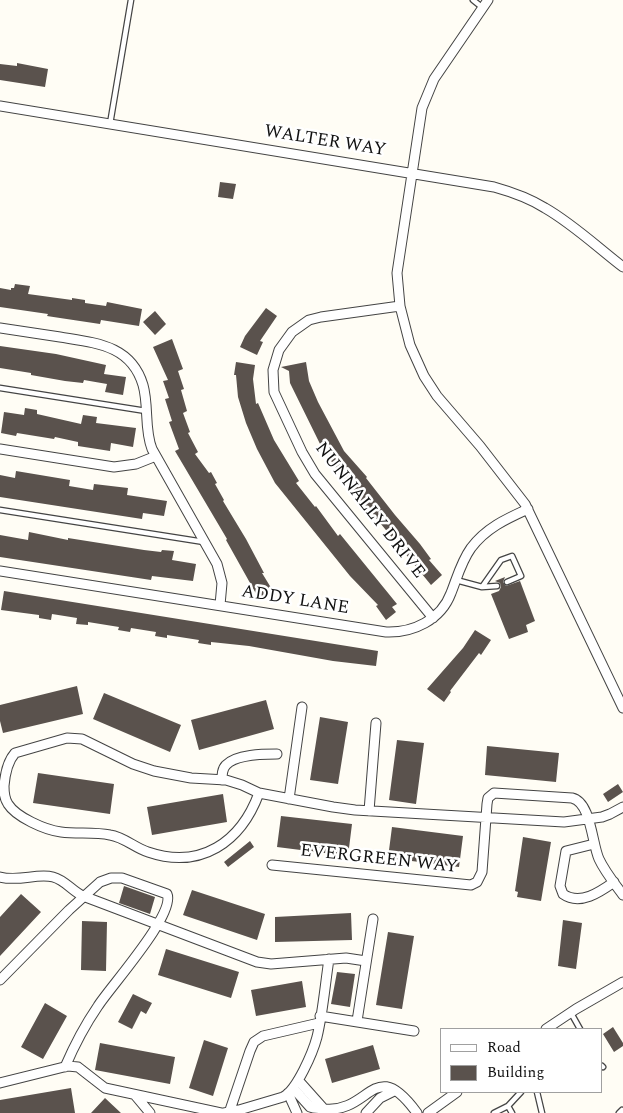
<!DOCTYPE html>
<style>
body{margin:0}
#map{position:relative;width:623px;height:1113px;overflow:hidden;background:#fffdf5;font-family:Spectral,serif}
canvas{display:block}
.legend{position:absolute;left:440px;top:1028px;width:162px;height:65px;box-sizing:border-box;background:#fff;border:1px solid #a0a0a0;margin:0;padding:6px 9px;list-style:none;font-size:15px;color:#111}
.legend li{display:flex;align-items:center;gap:10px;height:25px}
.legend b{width:25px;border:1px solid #a0a0a0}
</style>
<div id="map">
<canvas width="623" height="1113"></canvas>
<ul class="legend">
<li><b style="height:6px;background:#fff"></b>Road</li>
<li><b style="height:14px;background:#5a524d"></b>Building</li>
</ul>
</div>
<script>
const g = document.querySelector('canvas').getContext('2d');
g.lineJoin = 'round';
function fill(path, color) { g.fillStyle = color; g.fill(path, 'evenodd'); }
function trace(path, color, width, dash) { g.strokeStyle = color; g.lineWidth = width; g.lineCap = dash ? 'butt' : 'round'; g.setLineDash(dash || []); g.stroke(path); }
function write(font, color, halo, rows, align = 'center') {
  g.font = font + ' Spectral,serif'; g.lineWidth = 5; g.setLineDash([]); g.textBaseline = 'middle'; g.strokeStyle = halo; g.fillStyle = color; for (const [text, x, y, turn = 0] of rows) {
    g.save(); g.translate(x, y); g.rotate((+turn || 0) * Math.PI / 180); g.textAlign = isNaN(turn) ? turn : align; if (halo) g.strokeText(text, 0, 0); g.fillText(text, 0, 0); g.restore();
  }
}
const building = new Path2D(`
 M 17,63 L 48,69 L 45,87 L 0,80 L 0,64 L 17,66 Z
 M 220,182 L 236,184 L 233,199 L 218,197 Z
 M 15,284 L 30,286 L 28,294 L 72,300 L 72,298 L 85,300 L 85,303 L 106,306 L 107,302 L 142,309 L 139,326 L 101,320 L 100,324 L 60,318 L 47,316 L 48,314 L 0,307 L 0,288 L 11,290 L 11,288 L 14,288 Z
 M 266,308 L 277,316 L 260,341 L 263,342 L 257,355 L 240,347 L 245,336 Z
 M 155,311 L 166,324 L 155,335 L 143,322 Z
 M 172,339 L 183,369 L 178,371 L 184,389 L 181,390 L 187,411 L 183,413 L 190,432 L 188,433 L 198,452 L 195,454 L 209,473 L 211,472 L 217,483 L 215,484 L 224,500 L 223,501 L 246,539 L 264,573 L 262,573 L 273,591 L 259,599 L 226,540 L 227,539 L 175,451 L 179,449 L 169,422 L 172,421 L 165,399 L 169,398 L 163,381 L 168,380 L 153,347 Z
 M 0,346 L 56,354 L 106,365 L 104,374 L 126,377 L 123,395 L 105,392 L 107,384 L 84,380 L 83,383 L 65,381 L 31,375 L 31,373 L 0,368 Z
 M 236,362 L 255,365 L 253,379 L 256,404 L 258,403 L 274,440 L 299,481 L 296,483 L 315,507 L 316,506 L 338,536 L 340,534 L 397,604 L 392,607 L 396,612 L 386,620 L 376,606 L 378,605 L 350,576 L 275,483 L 257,449 L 246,423 L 238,397 L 236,375 L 234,375 Z
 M 306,362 L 309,381 L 318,402 L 344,451 L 367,477 L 366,478 L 395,515 L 420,544 L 431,559 L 429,560 L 442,575 L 431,585 L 367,507 L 344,484 L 346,482 L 322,448 L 290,383 L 289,371 L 281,367 Z
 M 25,408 L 37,410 L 37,414 L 81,424 L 83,415 L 97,417 L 96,423 L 136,428 L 133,447 L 111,443 L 110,451 L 78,446 L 78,442 L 55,437 L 54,439 L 17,433 L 16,436 L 1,433 L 4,412 L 24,415 Z
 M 16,471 L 70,480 L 69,486 L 93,490 L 94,484 L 128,488 L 127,495 L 167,501 L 164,516 L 143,513 L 142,519 L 0,497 L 0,475 L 15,478 Z
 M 29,532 L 68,540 L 68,538 L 144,550 L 161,552 L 162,550 L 174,551 L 172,560 L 196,564 L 193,581 L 152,576 L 151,580 L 0,557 L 0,535 L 28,540 Z
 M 505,577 L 503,582 L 506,586 L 520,581 L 535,621 L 526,625 L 528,632 L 509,639 L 491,594 L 499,591 L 501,587 L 500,583 L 495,581 Z
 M 4,591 L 378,651 L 376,666 L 333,661 L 249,646 L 211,642 L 211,645 L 198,643 L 199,640 L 167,635 L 167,638 L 155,636 L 156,632 L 131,628 L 130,632 L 118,630 L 119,627 L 88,622 L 88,625 L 76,624 L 77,618 L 52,614 L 51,620 L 39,618 L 39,615 L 1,610 Z
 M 475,630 L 491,640 L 481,655 L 479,653 L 450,691 L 451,692 L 444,702 L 427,689 L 463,648 Z
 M 77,686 L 83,714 L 3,733 L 0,721 L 0,705 Z
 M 104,693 L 181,725 L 170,752 L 93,719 Z
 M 266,700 L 274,729 L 199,750 L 191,720 Z
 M 320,717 L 348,722 L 338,784 L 310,780 Z
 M 397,740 L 424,743 L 416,804 L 389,800 Z
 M 487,746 L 559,753 L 556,782 L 485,775 Z
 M 38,773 L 114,784 L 110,814 L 33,803 Z
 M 618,784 L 623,792 L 608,802 L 603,794 Z
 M 223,794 L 227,822 L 152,835 L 147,807 Z
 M 281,816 L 352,824 L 348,856 L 277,847 Z
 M 392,827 L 463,836 L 459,867 L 388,858 Z
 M 523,837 L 551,842 L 541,901 L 517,897 L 518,892 L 515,891 Z
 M 250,841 L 254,847 L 228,867 L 224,862 Z
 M 124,886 L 155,897 L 150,914 L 119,903 Z
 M 192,890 L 265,914 L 257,940 L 183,915 Z
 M 21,894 L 41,912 L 0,956 L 0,917 Z
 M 351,913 L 352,940 L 275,942 L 275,917 Z
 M 563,920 L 582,923 L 576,969 L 558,966 Z
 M 82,921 L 107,922 L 106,971 L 81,970 Z
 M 388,932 L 414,936 L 402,1009 L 376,1005 Z
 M 166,949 L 239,972 L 231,998 L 158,975 Z
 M 337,972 L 355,974 L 350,1007 L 331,1004 Z
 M 302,981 L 306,1007 L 256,1016 L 251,990 Z
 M 133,994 L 152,1003 L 146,1014 L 141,1011 L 132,1029 L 118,1022 Z
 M 45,1003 L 67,1016 L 43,1059 L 21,1047 Z
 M 613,1027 L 623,1043 L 623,1046 L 614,1052 L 603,1034 Z
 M 204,1040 L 228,1048 L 213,1096 L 189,1088 Z
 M 100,1043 L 175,1057 L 170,1084 L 95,1070 Z
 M 373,1045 L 380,1069 L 332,1083 L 325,1059 Z
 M 71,1088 L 75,1113 L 0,1113 L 0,1100 Z
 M 105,1098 L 121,1113 L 91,1113 Z`);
const service = new Path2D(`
 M 473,0 L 483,8
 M 110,124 L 131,0
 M 0,388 L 146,411
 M 0,510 L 204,542
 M 456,580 L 482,587 L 501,560 L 512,556 L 521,576 L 507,582
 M 482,587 L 497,586
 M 571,1013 L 580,1029
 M 602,1066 L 603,1067
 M 537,1092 L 542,1113
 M 508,1106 L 521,1092
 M 494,1113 L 508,1106 L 512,1113
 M 619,1113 L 622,1110 L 623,1112`);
const minor = new Path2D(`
 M 488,0 L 434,79 L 422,108 L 397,273 L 400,306 L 410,345 L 424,376 L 437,396 L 480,446 L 525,504 L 623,708
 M 0,106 L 494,187 C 512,192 529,198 545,208 C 573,224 597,247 623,267
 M 400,306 L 321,317 L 309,320 L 292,332 L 279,350 L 273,370 L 274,392 L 302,452 L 315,474 L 433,618
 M 0,328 C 20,331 40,334 60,337 C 96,343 131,345 143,385 C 149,406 144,429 152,449 L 217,564 L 222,583 L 220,605
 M 0,449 L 114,467 L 136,464 L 156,456
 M 0,571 L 386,632 C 413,633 441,620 451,593 C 457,578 461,562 471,548 C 486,528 506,519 528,509
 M 222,780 C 222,775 222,769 226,765 C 236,754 264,754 277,754
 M 259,793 L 242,785 L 226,780 L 191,778 L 154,771 L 133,764 L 82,739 L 67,738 L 15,753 C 7,762 5,774 4,786 C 4,792 4,798 8,804 C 16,817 45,830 61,832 C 77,834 94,832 110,835 C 124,837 135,848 148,852 C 201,870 241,842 259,793 L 333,807 L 355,810 L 564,822 L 602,817 L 610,814 L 623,807
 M 289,799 L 302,707
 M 369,811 L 376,723
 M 594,844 L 566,851 L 560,886 L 563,894 C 580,906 600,892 614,882
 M 272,865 L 471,885 L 477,882 L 482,872 L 487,804 L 488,798 L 494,793 L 572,798 C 591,802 592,844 599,859 C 605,872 615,884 623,895
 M 0,877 C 19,882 37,873 53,877 C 65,880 72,891 83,896 L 257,962 L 271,964 L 346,958 L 366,961
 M 0,980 L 69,910 L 100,882 L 111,878 L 122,878 L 167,894 C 176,914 110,987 98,1006 C 85,1025 74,1046 65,1067
 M 320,1016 L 414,1031
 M 357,1021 L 373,919
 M 546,1029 L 576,1009 L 623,982
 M 298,1080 L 323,1108
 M 0,1083 L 68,1066 L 78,1067 L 105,1088 L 221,1113
 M 293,1088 L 310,1107 C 315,1109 320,1108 325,1109 C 371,1113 374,1054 417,1113
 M 288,1093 L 297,1113
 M 135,1095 L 150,1113
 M 224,1113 L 239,1110 L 283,1097 C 297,1090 313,1052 317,1037 C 323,1012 325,985 329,959
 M 229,1113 L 250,1051 L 254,1042 L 263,1036 L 319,1023
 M 366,1113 L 380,1098 L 394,1091
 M 428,1113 L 457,1092`);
const streetNames = [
 ["WALTER WAY",325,142,9],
 ["NUNNALLY DRIVE",369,511,52],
 ["ADDY LANE",295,601,9],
 ["EVERGREEN WAY",379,860,6]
];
fill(building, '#5a524d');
trace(service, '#444', 7);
trace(minor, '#444', 11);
trace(service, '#fff', 4.5);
trace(minor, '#fff', 9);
write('18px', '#111', '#fff', streetNames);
</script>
